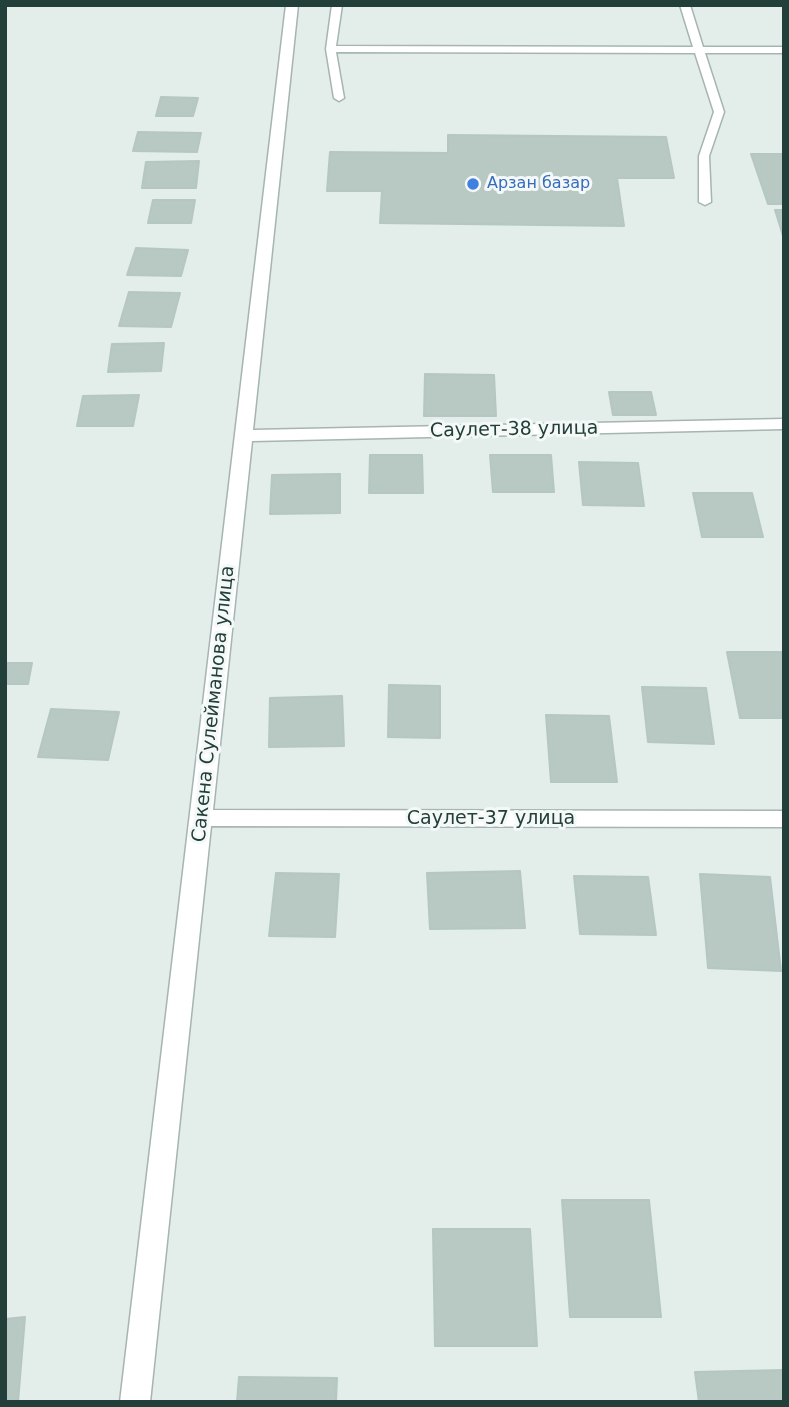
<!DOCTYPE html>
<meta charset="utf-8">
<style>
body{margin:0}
#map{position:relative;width:789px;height:1407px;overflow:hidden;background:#e3edea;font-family:"DejaVu Sans",sans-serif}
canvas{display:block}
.frame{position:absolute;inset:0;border:7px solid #233f3a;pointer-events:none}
</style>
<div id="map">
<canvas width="789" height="1407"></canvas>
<div class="frame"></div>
</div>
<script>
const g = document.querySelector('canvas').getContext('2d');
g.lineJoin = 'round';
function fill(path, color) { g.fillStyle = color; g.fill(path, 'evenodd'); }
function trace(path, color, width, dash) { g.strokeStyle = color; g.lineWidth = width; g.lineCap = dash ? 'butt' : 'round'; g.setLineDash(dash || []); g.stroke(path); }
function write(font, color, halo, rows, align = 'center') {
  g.font = font + ' "DejaVu Sans",sans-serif'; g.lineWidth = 6; g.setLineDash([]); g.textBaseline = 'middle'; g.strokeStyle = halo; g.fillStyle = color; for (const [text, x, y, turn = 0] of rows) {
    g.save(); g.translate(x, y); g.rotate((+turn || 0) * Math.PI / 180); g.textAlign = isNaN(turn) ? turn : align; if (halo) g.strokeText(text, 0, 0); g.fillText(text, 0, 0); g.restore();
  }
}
const building = new Path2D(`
 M 161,97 L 198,98 L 193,116 L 156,116 Z
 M 138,132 L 201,133 L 197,152 L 133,151 Z
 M 448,135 L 666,137 L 674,178 L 617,178 L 624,226 L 380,223 L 382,191 L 327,191 L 330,152 L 448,153 Z
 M 751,154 L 784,154 L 784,204 L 768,204 Z
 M 199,161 L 196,188 L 142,188 L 146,162 Z
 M 153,200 L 195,200 L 191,223 L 148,223 Z
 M 775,210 L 784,210 L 784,239 Z
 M 136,248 L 188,250 L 181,276 L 127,275 Z
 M 129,292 L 180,293 L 171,327 L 119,326 Z
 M 164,343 L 161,371 L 108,372 L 112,344 Z
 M 425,374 L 494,375 L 496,416 L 424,416 Z
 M 609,392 L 651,392 L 656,415 L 613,415 Z
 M 139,395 L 133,426 L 77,426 L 83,396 Z
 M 370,455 L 422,455 L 423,493 L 369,493 Z
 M 490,455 L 551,455 L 554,492 L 493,492 Z
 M 579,462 L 638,463 L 644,506 L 583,505 Z
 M 340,474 L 340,513 L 270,514 L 272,475 Z
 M 693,493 L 752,493 L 763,537 L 702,537 Z
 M 727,652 L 784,652 L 784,718 L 740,718 Z
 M 5,663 L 32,663 L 28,684 L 5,684 Z
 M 389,685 L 440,686 L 440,738 L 388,737 Z
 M 642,687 L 706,688 L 714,744 L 648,742 Z
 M 342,696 L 344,746 L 269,747 L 270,698 Z
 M 51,709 L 119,712 L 108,760 L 38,757 Z
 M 546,715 L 609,716 L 617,782 L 551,782 Z
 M 520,871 L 525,928 L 430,929 L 427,873 Z
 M 276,873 L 339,874 L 335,937 L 269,936 Z
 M 700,874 L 770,877 L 781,971 L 708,968 Z
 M 574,876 L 648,877 L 656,935 L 580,934 Z
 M 562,1200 L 649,1200 L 661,1317 L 570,1317 Z
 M 433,1229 L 530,1229 L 537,1346 L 435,1346 Z
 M 25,1317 L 18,1402 L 5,1402 L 5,1319 Z
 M 784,1370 L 784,1402 L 699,1402 L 695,1372 Z
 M 239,1377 L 337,1378 L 336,1402 L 237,1402 Z`);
const service = new Path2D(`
 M 332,5 L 342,5 L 336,46 L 693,47 L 680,5 L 690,5 L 703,47 L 784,47 L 784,53 L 705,53 L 724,112 L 709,156 L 711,202 L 705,205 L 699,202 L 699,156 L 714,112 L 695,53 L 336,52 L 344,98 L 339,101 L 334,98 L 326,49 Z`);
const minor = new Path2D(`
 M 286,5 L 298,5 L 253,430 L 784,419 L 784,429 L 252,441 L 213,810 L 784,811 L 784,827 L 211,826 L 150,1402 L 120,1402 Z`);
const markers = [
 [473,184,7,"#3f7fe0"]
];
const farShopnames = [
 ["Арзан базар",487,184]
];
const streetNames = [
 ["Саулет-38 улица",514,430,-1],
 ["Сакена Сулейманова улица",214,704,-84],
 ["Саулет-37 улица",491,819]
];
fill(building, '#b8c8c3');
trace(building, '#b5c7c2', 2);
trace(service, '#a6b5b2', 3);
trace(minor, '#a6b5b2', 3);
fill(service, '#fff');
fill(minor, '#fff');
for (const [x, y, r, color] of markers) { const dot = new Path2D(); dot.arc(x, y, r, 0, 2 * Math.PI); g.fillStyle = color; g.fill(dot); trace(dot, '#f4f9f7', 2.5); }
write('16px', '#366cbe', '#f4f9f7', farShopnames, 'left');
write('19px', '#233f3a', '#f4f9f7', streetNames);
</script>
